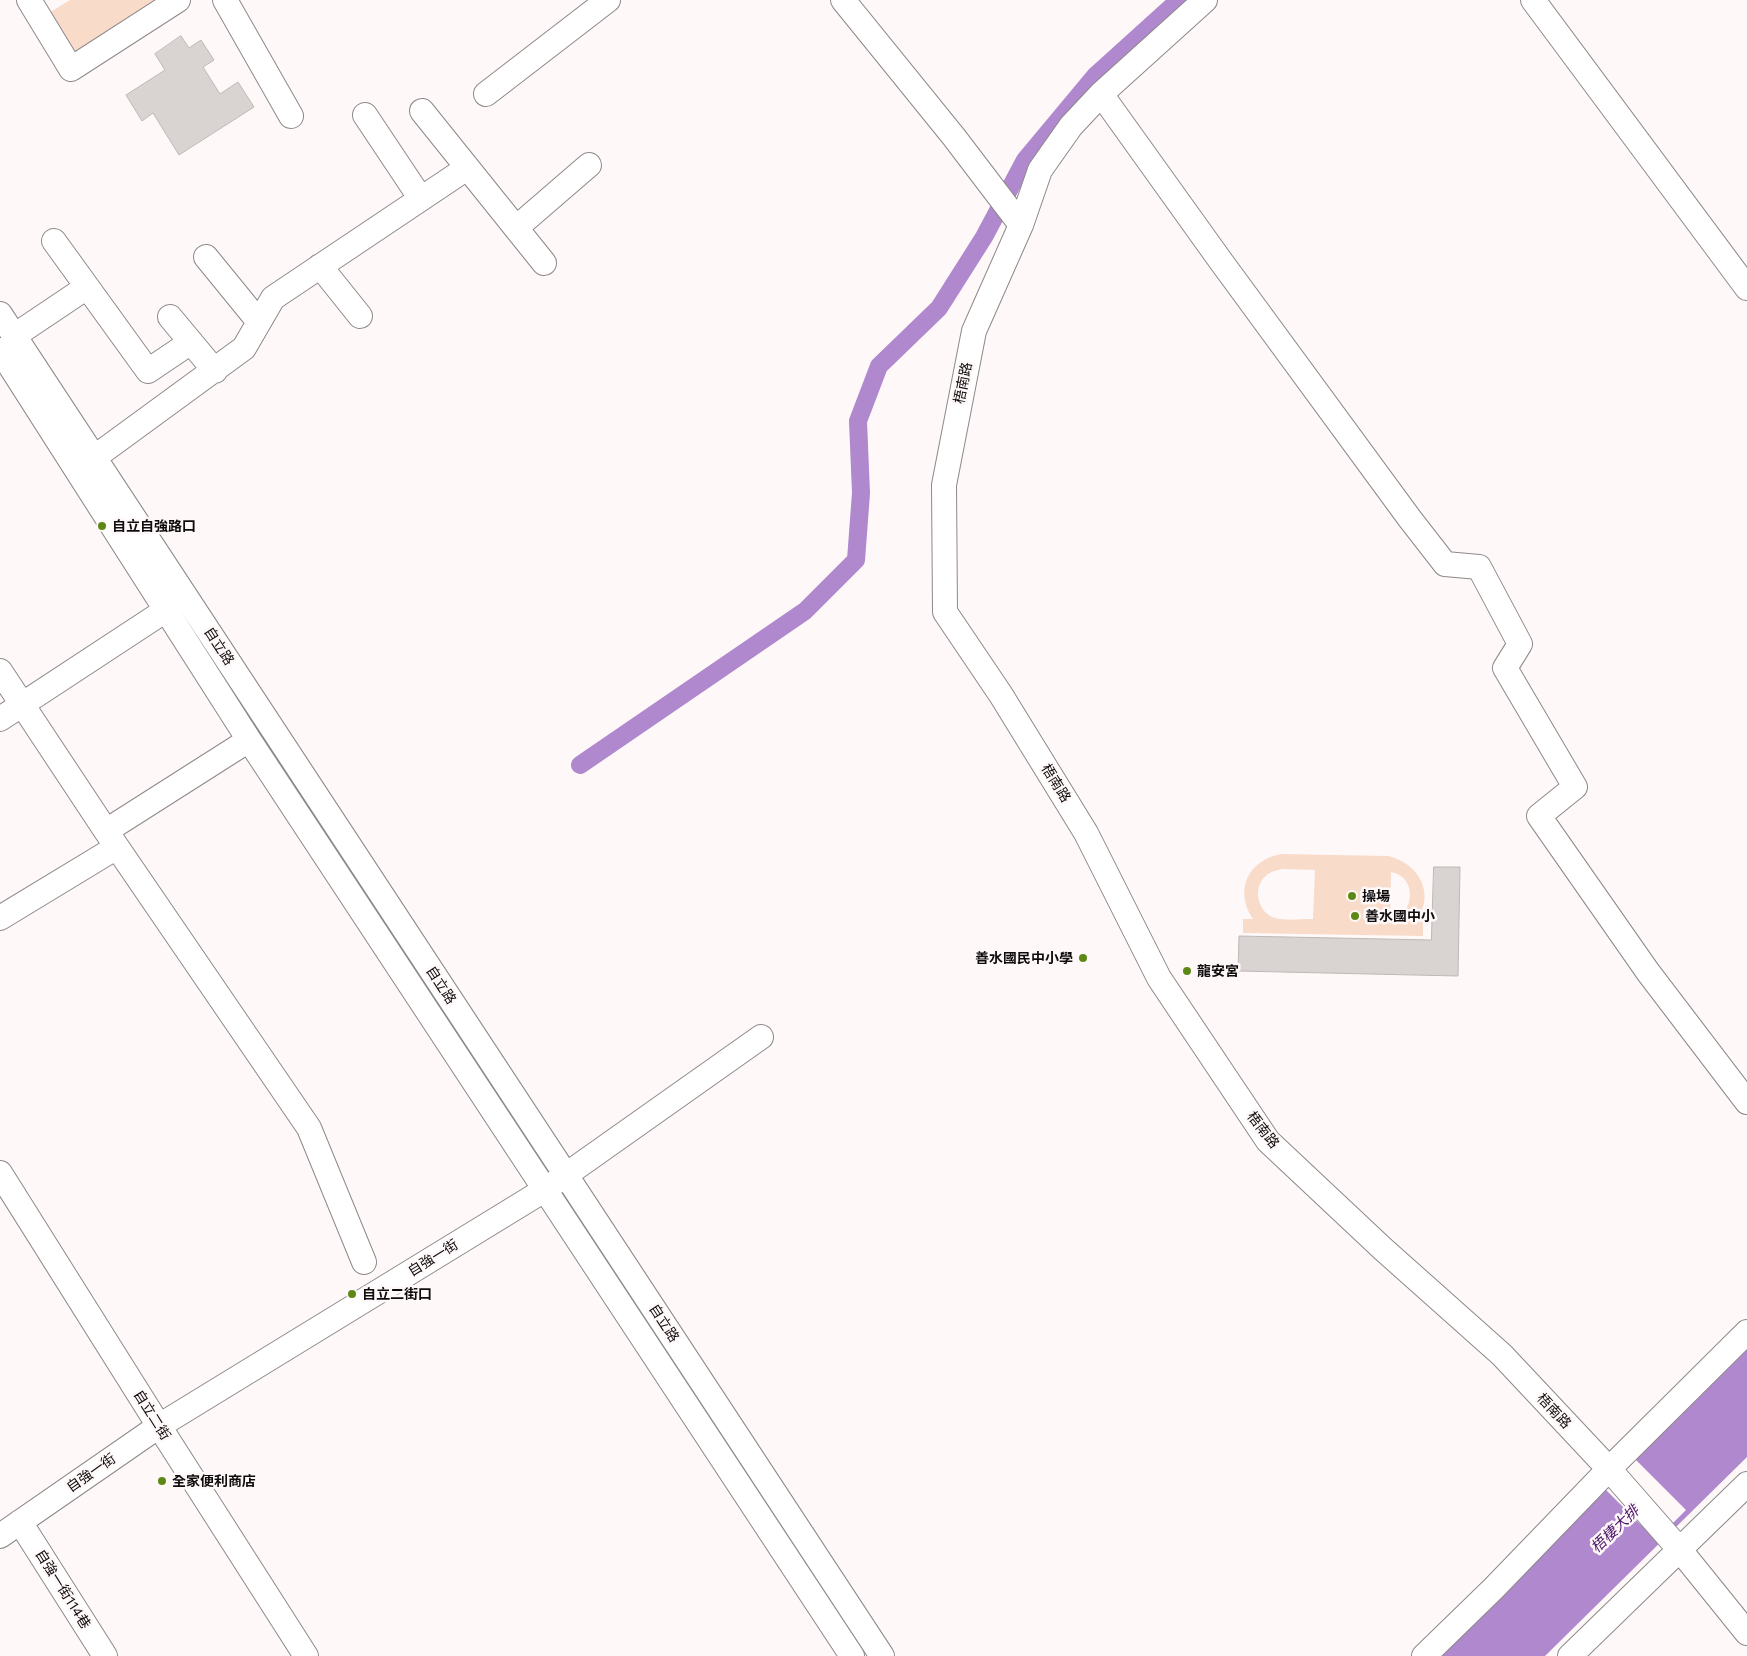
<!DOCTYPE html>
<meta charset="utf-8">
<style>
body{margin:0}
canvas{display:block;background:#fef8f9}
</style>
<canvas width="1747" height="1656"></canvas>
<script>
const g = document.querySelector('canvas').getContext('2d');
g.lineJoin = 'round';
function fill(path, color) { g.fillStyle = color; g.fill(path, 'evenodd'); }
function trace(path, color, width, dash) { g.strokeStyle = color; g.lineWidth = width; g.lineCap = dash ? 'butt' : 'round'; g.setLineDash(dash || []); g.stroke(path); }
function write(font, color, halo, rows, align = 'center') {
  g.font = font + ' Commissioner,"Noto Sans TC",sans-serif'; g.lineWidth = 5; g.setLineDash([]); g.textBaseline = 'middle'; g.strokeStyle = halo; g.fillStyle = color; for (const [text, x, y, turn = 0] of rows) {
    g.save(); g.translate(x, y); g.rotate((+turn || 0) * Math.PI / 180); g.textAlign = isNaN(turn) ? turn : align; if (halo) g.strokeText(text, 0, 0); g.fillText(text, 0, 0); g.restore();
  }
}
const green = new Path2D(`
 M 70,0 L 178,0 L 85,57 L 71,53 L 49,13 Z
 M 1282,854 L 1388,856 C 1419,863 1436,894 1416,921 L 1423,922 L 1423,936 L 1243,933 L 1243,919 L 1253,919 C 1233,890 1249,859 1282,854 ZM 1283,869 L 1315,870 L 1313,919 C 1301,919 1286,921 1275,918 C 1256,912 1252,885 1268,874 C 1273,871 1278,870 1283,869 ZM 1391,872 C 1418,877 1415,915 1390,920 Z`);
const water = new Path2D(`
 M 1747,1348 L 1747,1457 L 1545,1656 L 1440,1656 Z`);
const pier = new Path2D(`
 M 1634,1458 L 1686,1510 L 1656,1540 L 1604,1488 Z`);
const canal = new Path2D(`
 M 580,765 L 805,611 L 856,560 L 861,493 L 858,421 L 879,366 L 939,308 L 984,237 L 1025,160 L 1095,76 L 1179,0`);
const building = new Path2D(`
 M 181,36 L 189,48 L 201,40 L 214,60 L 203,67 L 220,94 L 238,82 L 254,107 L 179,155 L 153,113 L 142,121 L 126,95 L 165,70 L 155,54 Z
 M 1434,867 L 1460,867 L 1458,976 L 1238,971 L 1239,936 L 1431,940 Z`);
const minor = new Path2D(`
 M 29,0 L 71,69 L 178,0
 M 225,0 L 291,116
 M 843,0 L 954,137 L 1021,225
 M 1205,0 L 1101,94 L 1071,126 L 1040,170 L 1021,225 L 974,331 L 944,485 L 945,612 L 1001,695 L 1086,833 L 1159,978 L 1268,1141 L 1383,1249 L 1502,1355 L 1609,1469 L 1680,1550 L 1747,1633
 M 1533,0 L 1747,288
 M 486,94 L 608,0
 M 1101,94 L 1220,260 L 1410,519 L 1445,564 L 1479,567 L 1520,644 L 1505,668 L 1575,787 L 1539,816 L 1648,972 L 1747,1102
 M 422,111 L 544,263
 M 365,115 L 421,199
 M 516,228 L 589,165
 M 54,241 L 148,371 L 191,342
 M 206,257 L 259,322
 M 320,266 L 360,316
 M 0,314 L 882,1656
 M 170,317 L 215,371
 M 14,336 L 87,287
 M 0,350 L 249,740 L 852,1656
 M 95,457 L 244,348 L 273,298 L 467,168
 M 0,671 L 106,831 L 309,1128 L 364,1262
 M 0,719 L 166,610
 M 106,831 L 249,740
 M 0,918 L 117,847
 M 0,1173 L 159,1426 L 306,1656
 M 20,1522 L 105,1656
 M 0,1536 L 159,1426 L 546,1189 L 761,1037
 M 1424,1656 L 1494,1588 L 1609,1469 L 1747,1332
 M 1570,1656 L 1747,1484`);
const markers = [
 [102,526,5,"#5e8816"],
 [1352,896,5,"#5e8816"],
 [1355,916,5,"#5e8816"],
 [1083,958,5,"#5e8816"],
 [1187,971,5,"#5e8816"],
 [352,1294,5,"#5e8816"],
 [162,1481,5,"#5e8816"]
];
const streetNames = [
 ["梧南路",963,383,-79],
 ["自立路",219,646,57],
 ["梧南路",1056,783,58],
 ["自立路",441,985,57],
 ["梧南路",1263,1130,52],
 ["自強一街",433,1258,-32],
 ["自立路",664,1323,57],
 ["梧南路",1554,1411,47],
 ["自立二街",152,1415,58],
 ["自強一街",91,1473,-35],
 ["自強一街114巷",63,1589,58]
];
const poiNames = [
 ["自立自強路口",112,526],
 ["操場",1362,896],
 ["善水國中小",1365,916],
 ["善水國民中小學",1073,958,"right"],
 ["龍安宮",1197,971],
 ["自立二街口",362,1294],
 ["全家便利商店",172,1481]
];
const waterNames = [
 ["梧棲大排",1615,1529,-44]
];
fill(green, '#f9dbca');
fill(water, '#b088ce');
fill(pier, '#fef8f9');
trace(canal, '#b088ce', 18);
fill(building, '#d9d3d2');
trace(building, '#beb8b7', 1);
trace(minor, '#8e8889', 26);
trace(minor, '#fff', 24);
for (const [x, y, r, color] of markers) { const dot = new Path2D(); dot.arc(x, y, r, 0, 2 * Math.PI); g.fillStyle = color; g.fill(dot); trace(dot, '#fef8f9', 2); }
write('14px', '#0d0b0b', '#fef8f9', streetNames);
write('bold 14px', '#0d0b0b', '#fef8f9', poiNames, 'left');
write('italic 15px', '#4b1569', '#fef8f9', waterNames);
</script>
